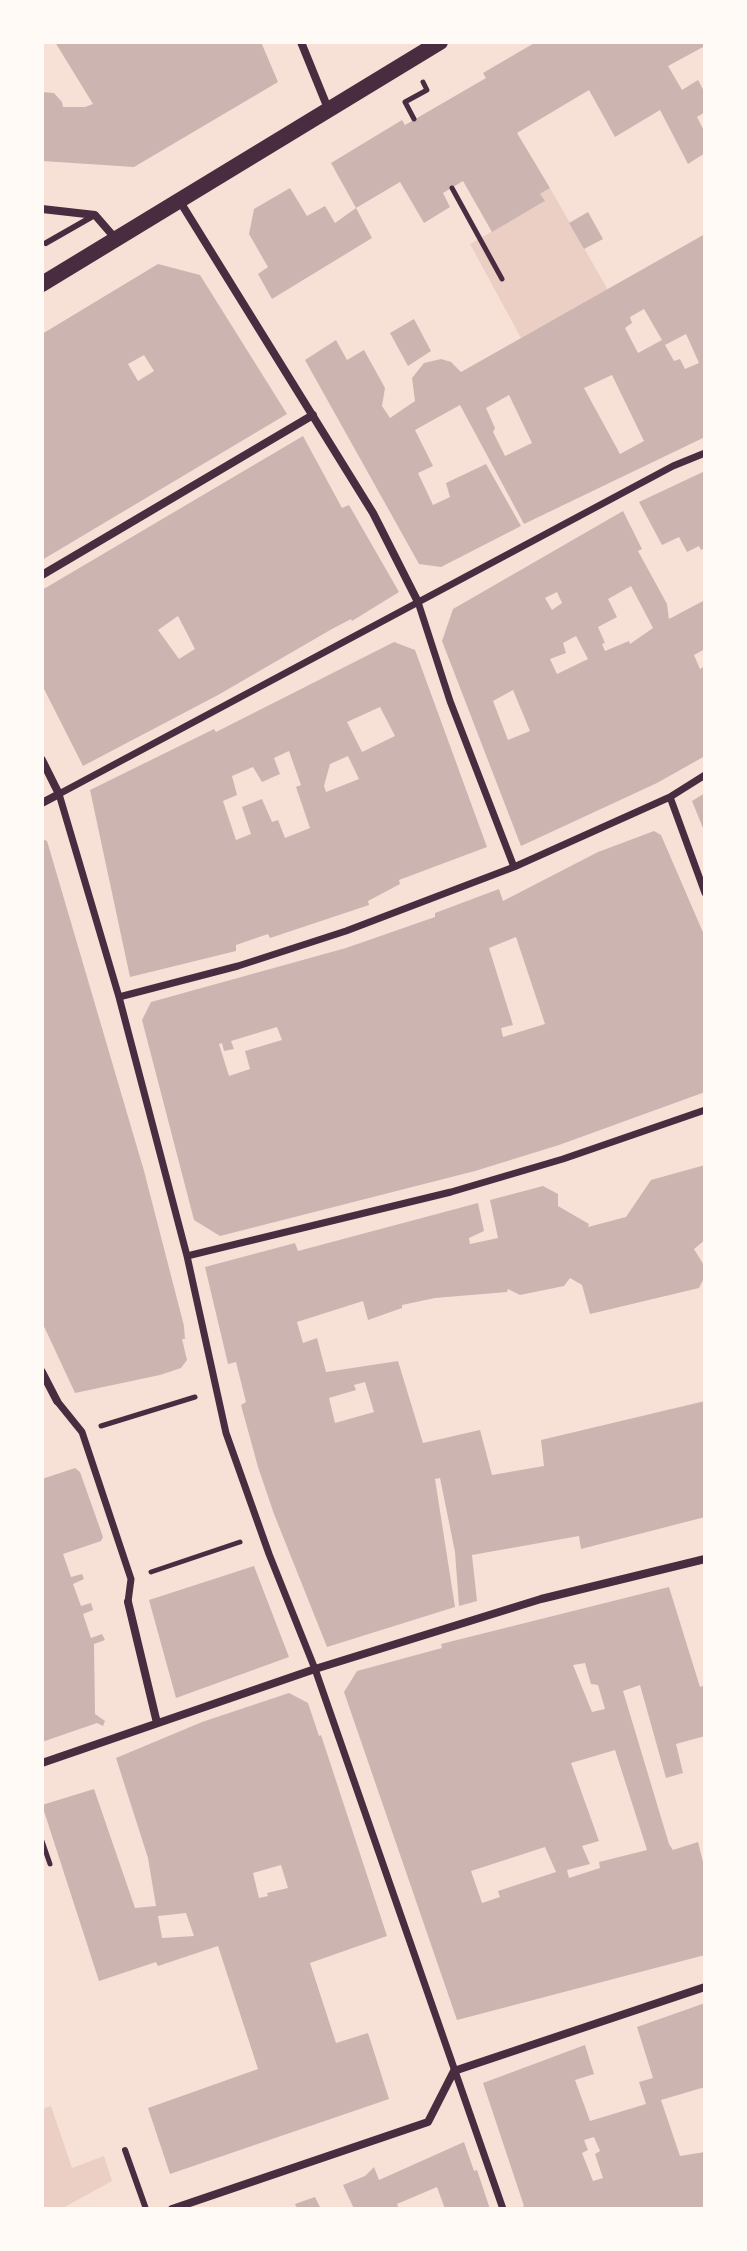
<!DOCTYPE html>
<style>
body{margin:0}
#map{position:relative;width:747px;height:2251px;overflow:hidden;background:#f7e1d7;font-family:Figtree,sans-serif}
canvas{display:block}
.frame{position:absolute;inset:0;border:44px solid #fffaf5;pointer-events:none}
</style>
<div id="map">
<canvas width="747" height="2251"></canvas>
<div class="frame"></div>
</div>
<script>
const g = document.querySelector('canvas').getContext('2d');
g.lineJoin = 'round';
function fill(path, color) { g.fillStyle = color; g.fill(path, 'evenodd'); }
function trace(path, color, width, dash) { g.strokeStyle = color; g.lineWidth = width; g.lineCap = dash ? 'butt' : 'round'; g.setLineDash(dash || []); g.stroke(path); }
const green = new Path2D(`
 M 550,188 L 608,290 L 521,338 L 470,244 L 544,202 L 540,194 Z
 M 51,2106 L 72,2168 L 104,2156 L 112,2181 L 61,2209 L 42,2209 L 42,2109 Z`);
const building = new Path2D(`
 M 55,42 L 261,42 L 278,82 L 134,167 L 42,161 L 42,92 L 54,93 L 62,102 L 63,107 L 85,107 L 93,104 Z
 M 536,42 L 705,42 L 705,46 L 668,66 L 682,90 L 698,80 L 705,93 L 705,112 L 697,117 L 705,133 L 705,153 L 688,164 L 660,110 L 615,137 L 589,90 L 517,133 L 550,188 L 540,194 L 545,201 L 492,232 L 463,181 L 443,193 L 450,207 L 424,223 L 400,182 L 356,208 L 331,163 L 402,120 L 405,125 L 486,78 L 483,73 Z
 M 290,188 L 307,216 L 325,206 L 335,223 L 356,208 L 372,238 L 272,299 L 258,274 L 268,267 L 249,234 L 254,209 Z
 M 588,212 L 603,239 L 584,249 L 569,223 Z
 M 705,234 L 705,437 L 524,524 L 460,405 L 415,430 L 433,466 L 418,473 L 433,505 L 450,497 L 446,483 L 486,464 L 521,526 L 441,567 L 419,564 L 305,360 L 336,340 L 347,360 L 364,350 L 385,388 L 382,406 L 390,418 L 415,401 L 412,378 L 424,363 L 441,359 L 451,362 L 461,372 ZM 644,309 L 662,340 L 638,353 L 625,328 L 632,323 L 630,317 ZM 686,334 L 699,363 L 685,369 L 680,359 L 674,361 L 665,345 ZM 612,375 L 644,441 L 620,454 L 584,388 ZM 509,395 L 532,443 L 505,456 L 493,432 L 495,428 L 486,408 Z
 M 158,264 L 200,275 L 287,414 L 42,560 L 42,334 ZM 144,355 L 154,371 L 138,381 L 128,364 Z
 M 414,319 L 431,351 L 408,366 L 390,333 Z
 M 303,436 L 342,508 L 349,505 L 399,592 L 352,621 L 351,619 L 332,629 L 218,695 L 83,766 L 42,685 L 42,590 ZM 178,616 L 195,649 L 179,659 L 158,630 Z
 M 705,471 L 705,548 L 701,550 L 699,546 L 687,552 L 679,537 L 662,545 L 639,502 Z
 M 623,511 L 642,549 L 638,551 L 667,604 L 669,619 L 705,600 L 705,649 L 694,655 L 700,669 L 705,666 L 705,756 L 657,783 L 521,846 L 442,641 L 453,609 ZM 631,586 L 653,628 L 630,644 L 629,641 L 605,651 L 602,644 L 605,643 L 598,627 L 617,617 L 608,599 ZM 557,592 L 562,603 L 552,610 L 545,598 ZM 576,636 L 588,659 L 557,674 L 550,659 L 566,653 L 563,643 ZM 513,690 L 530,731 L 508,740 L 493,701 Z
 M 394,642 L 415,650 L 487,847 L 399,880 L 400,884 L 368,901 L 369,905 L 270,938 L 268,934 L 236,945 L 236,951 L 130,977 L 90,790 L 214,729 L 216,732 ZM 380,707 L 395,736 L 362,752 L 347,722 ZM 289,751 L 301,785 L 296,787 L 310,828 L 285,838 L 278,820 L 272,822 L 262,799 L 242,807 L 251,834 L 236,840 L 223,801 L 237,795 L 232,776 L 253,767 L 262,782 L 280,774 L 274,758 ZM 348,756 L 359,779 L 326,792 L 324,786 L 330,764 Z
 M 705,793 L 705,833 L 692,801 Z
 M 654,831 L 661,835 L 705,937 L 705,1092 L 559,1145 L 475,1171 L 220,1236 L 194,1220 L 142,1020 L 151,1002 L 346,948 L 435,917 L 435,913 L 499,889 L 503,901 L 598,852 ZM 516,937 L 545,1024 L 503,1037 L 501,1028 L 513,1025 L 489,948 ZM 277,1027 L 282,1040 L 245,1051 L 250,1069 L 229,1076 L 219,1044 L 222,1043 L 224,1051 L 234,1049 L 231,1041 Z
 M 42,839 L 47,841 L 50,851 L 144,1171 L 184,1326 L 185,1339 L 182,1339 L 187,1360 L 181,1368 L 160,1375 L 75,1393 L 42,1322 Z
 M 705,1165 L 705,1240 L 694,1249 L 705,1267 L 705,1276 L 699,1288 L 590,1314 L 582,1285 L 570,1278 L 564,1286 L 520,1295 L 508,1289 L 507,1292 L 435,1298 L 402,1305 L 402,1308 L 368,1320 L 363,1301 L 297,1322 L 303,1343 L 317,1338 L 326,1372 L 398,1361 L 423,1443 L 480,1430 L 492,1475 L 544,1466 L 541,1440 L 705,1401 L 705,1517 L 581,1549 L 579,1536 L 472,1555 L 477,1601 L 459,1606 L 455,1552 L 440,1478 L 435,1479 L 455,1607 L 327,1647 L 274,1514 L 258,1467 L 241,1405 L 246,1402 L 236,1362 L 228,1364 L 205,1267 L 295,1243 L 298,1251 L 478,1203 L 484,1231 L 469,1238 L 470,1244 L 498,1238 L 490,1200 L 543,1186 L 558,1194 L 558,1206 L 589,1224 L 588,1227 L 626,1217 L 651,1180 ZM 365,1382 L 374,1412 L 335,1423 L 329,1398 L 356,1390 L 354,1385 Z
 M 75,1468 L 80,1472 L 103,1537 L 101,1541 L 63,1554 L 71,1577 L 82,1574 L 84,1579 L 73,1584 L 81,1606 L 91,1603 L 93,1610 L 83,1614 L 91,1638 L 102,1634 L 105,1640 L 94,1644 L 95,1714 L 105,1721 L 103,1726 L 97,1723 L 42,1742 L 42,1479 Z
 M 254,1566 L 289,1657 L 176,1698 L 149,1600 Z
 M 669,1587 L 700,1687 L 705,1685 L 705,1736 L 676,1744 L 683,1773 L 666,1778 L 640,1685 L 623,1691 L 669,1844 L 673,1850 L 698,1842 L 705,1870 L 705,1955 L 457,2020 L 344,1692 L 357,1671 L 442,1648 L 441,1644 ZM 585,1663 L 591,1684 L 598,1685 L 605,1709 L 592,1712 L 573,1665 ZM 615,1750 L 647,1850 L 599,1862 L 600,1868 L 569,1878 L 567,1870 L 590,1864 L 582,1846 L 599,1841 L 571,1763 ZM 545,1847 L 556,1872 L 498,1891 L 500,1897 L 482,1903 L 471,1871 Z
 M 289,1693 L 308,1703 L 319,1736 L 321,1735 L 387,1936 L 310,1963 L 336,2043 L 368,2033 L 389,2099 L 170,2174 L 148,2108 L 258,2069 L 218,1946 L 158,1966 L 156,1962 L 99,1981 L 42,1805 L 94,1789 L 135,1908 L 156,1906 L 148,1858 L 116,1758 L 202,1722 ZM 281,1865 L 288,1888 L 267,1893 L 268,1896 L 259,1898 L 253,1873 ZM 186,1913 L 194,1936 L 162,1938 L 158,1916 Z
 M 705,2003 L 705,2087 L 661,2100 L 680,2156 L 705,2152 L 705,2209 L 518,2209 L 524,2206 L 483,2083 L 585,2045 L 594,2074 L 575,2080 L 590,2121 L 646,2104 L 639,2082 L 653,2078 L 637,2027 ZM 594,2137 L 600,2151 L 595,2154 L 603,2178 L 593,2181 L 582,2153 L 588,2150 L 584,2140 Z
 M 464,2142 L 474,2171 L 477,2170 L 490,2209 L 445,2209 L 437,2187 L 397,2204 L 399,2209 L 354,2209 L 343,2185 L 365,2176 L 374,2167 L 379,2180 Z
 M 315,2197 L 321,2209 L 297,2209 L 295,2204 Z`);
const path = new Path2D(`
 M 414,119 L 405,102 L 427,90 L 423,82
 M 452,188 L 502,279
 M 101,1426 L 195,1397
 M 151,1572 L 240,1542
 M 42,1841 L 50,1864`);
const service = new Path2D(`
 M 46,243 L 95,215
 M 125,2150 L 146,2209`);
const pedestrian = new Path2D(`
 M 418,602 L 450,701 L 514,867
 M 670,797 L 705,893
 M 119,997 L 238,966 L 346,931 L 514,867 L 670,797 L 705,775
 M 187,1256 L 451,1192 L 563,1159 L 705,1110
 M 57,1401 L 82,1432 L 131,1579 L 128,1602
 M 503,2209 L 315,1669 L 269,1554 L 226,1433 L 187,1256 L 119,997 L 59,794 L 673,466 L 705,453`);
const minor = new Path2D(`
 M 301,42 L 329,111
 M 179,200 L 373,513 L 418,602
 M 42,209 L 95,215 L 115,238
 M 42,575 L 313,415
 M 42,760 L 59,794 L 42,803
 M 42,1372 L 57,1401
 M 128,1602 L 157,1723
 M 42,1763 L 315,1669 L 541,1599 L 705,1559
 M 172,2209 L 428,2122 L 454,2071 L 705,1987`);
const secondary = new Path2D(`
 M 42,284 L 440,42`);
fill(green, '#ebcfc5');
fill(building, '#ccb4b1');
trace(path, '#4a2c40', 5);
trace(service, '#4a2c40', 6);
trace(pedestrian, '#4a2c40', 7);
trace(minor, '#4a2c40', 8);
trace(secondary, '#4a2c40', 16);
</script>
